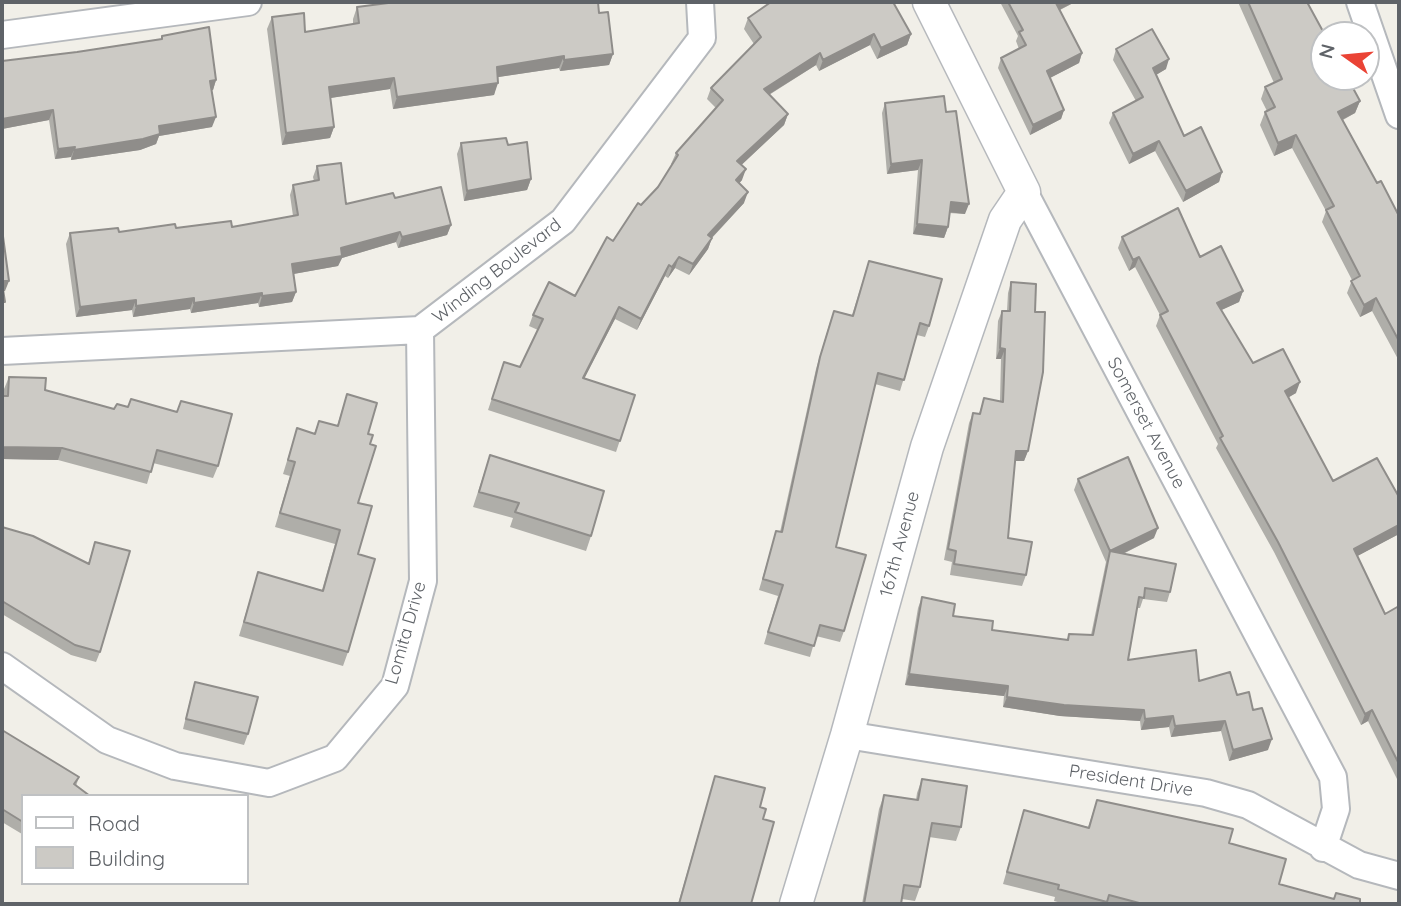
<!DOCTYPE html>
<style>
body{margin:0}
#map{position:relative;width:1401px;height:906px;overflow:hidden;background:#f1efe8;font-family:Quicksand,sans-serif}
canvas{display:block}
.frame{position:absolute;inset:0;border:4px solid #5f6368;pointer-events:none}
.legend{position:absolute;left:21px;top:794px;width:228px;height:91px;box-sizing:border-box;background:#fff;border:2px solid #bfc1c3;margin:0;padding:9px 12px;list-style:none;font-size:21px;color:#5f6368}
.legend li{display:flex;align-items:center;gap:14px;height:35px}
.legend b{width:35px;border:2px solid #bfc1c3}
.north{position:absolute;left:1310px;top:21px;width:70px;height:70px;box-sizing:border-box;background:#fff;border:2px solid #bfc1c3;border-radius:50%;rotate:285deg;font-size:19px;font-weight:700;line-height:28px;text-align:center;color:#5f6368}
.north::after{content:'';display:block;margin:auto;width:24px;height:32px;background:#ea4335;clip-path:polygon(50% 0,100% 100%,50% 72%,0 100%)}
</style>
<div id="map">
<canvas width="1401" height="906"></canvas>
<div class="frame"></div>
<ul class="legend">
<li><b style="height:9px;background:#fff"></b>Road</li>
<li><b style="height:19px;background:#cccac5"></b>Building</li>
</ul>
<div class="north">N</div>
</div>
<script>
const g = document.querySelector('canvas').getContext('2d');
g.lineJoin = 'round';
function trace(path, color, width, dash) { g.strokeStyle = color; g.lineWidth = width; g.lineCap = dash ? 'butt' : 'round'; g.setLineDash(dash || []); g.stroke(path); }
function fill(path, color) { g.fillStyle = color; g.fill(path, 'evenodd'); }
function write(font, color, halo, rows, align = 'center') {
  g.font = font + ' Quicksand,sans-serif'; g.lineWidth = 5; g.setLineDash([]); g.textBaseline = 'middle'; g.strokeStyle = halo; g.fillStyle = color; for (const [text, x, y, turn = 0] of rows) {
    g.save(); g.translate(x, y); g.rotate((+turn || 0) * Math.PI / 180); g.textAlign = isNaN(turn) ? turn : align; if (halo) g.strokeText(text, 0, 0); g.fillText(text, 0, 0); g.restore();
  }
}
const minor = new Path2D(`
 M 1360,2 L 1399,115
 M 2,35 L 248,2
 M 1024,192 L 1333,777 L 1336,809 L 1323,848
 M 2,351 L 420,330 L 563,221 L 702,38 L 700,2
 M 2,666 L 107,740 L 175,766 L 269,783 L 335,758 L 395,686 L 423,581 L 420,330
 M 847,735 L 1206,793 L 1248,805 L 1359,865 L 1399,876`);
const tertiary = new Path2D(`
 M 796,904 L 847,735 L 927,447 L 1005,220 L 1024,192 L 929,2`);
const wall = new Path2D(`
 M 1000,2 L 1075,2 L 1060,10 L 1082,53 L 1079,63 L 1050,78 L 1064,110 L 1061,119 L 1030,135 L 998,68 L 1001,58 L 1019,49 L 1016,41 L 1018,36 Z
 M 1238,2 L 1307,2 L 1360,101 L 1355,113 L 1343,120 L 1377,183 L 1399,216 L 1399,361 L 1372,311 L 1360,317 L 1347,293 L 1352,280 L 1322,222 L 1326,211 L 1292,148 L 1274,156 L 1260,125 L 1265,112 L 1267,111 L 1261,99 L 1265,87 L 1274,83 Z
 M 357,7 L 599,13 L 613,54 L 609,65 L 560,71 L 559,68 L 498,77 L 494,95 L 393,109 L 390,89 L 330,98 L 334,127 L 330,138 L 282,145 L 267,29 L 272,17 L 305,32 L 353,24 L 353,19 Z
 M 748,18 L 911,34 L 907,45 L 877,59 L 870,45 L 819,71 L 816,65 L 769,95 L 788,114 L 784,125 L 741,165 L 742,180 L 739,183 L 744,203 L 712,238 L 708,249 L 689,275 L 675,268 L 668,278 L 665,276 L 637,330 L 615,319 L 584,378 L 635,395 L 616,452 L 488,410 L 504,362 L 520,367 L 538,330 L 529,326 L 533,315 L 575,296 L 613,241 L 641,205 L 658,187 L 672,164 L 671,164 L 676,153 L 716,108 L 707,99 L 711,88 L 754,44 L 744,29 Z
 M 162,36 L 216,80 L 213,90 L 211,90 L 212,127 L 159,136 L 156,144 L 140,150 L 71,160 L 71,157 L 55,159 L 49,120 L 2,129 L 2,61 L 77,52 L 161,39 Z
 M 1116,49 L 1166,69 L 1156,75 L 1184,136 L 1222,172 L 1219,182 L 1183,202 L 1155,151 L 1129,164 L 1109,123 L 1113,113 L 1136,101 L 1113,60 Z
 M 885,103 L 946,112 L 965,214 L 949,213 L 948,227 L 944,238 L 913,234 L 918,170 L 887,174 L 882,113 Z
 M 461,143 L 508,145 L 531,179 L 527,190 L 464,201 L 457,154 Z
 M 317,166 L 346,204 L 395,198 L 451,225 L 447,235 L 398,248 L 396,242 L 342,258 L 338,266 L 293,274 L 296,292 L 292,302 L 259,307 L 258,303 L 191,313 L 190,309 L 133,317 L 132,310 L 76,317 L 66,244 L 70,233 L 119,232 L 176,228 L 232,227 L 293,216 L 290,195 L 293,185 L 314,181 L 313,177 Z
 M 1122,237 L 1200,257 L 1243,291 L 1239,302 L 1221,310 L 1253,363 L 1296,393 L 1288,397 L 1333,481 L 1399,534 L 1357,556 L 1385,614 L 1399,606 L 1399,783 L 1368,721 L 1361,725 L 1274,552 L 1216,448 L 1218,444 L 1156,326 L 1160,315 L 1135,267 L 1129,271 L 1118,248 Z
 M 869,261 L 929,326 L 925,337 L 917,335 L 900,391 L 875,384 L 836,547 L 844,631 L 840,642 L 816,636 L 810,657 L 764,644 L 778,596 L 759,590 L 776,531 L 780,532 L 816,369 L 830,322 L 834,311 L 852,315 Z
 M 1011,282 L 1028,451 L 1024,461 L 1015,461 L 1008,538 L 1026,575 L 1022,586 L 950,575 L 952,562 L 944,560 L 969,423 L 973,413 L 979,414 L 984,398 L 1000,401 L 1001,359 L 996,359 L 998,321 L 1002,311 L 1007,311 L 1008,293 Z
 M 9,377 L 45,390 L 114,409 L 128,407 L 177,412 L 181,401 L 218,466 L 213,478 L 153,463 L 147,484 L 58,460 L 2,459 L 2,396 L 4,396 L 4,389 Z
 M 347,394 L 368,434 L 370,444 L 358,503 L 358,554 L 348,652 L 343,666 L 239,636 L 258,572 L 322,590 L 335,544 L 275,527 L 290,476 L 283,474 L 297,428 L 314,434 L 319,421 L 337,426 Z
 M 490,455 L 591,536 L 586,551 L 510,527 L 513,518 L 473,507 Z
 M 1078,479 L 1154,538 L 1123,554 L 1170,592 L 1167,602 L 1143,599 L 1140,608 L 1137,608 L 1128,660 L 1199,681 L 1237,695 L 1253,710 L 1268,750 L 1229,761 L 1221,731 L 1171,737 L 1169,727 L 1141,730 L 1140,721 L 1060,716 L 1003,707 L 1004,696 L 905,685 L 918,608 L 922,597 L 953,616 L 992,630 L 1067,640 L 1069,634 L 1091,635 L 1106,562 L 1074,490 Z
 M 2,527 L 88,564 L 95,542 L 100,652 L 96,662 L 71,655 L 2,614 Z
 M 195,682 L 248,734 L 244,745 L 183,729 L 192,692 Z
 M 2,730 L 79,777 L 76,786 L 23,796 L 22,834 L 2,822 Z
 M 715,776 L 760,807 L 763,819 L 751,904 L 678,904 Z
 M 922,779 L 961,827 L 956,841 L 929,837 L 920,887 L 915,901 L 902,899 L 901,904 L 862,904 L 879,809 L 884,795 L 916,800 L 917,793 Z
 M 1097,800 L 1229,843 L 1279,884 L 1334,899 L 1360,904 L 1065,904 L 1054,901 L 1055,897 L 1003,884 L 1024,810 L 1088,827 Z`);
const shadedWall = new Path2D(`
 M 1060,2 L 1075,2 L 1053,13 L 1056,3 Z
 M 874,34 L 870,45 L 819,71 L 823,60 Z
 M 911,34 L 907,45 L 877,59 L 881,48 Z
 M 820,53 L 816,65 L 760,100 L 764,89 Z
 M 1082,53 L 1079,63 L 1044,81 L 1047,71 Z
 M 613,54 L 609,65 L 560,71 L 564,60 Z
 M 564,56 L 559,68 L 492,78 L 497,67 Z
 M 1169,59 L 1166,69 L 1149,79 L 1153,68 Z
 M 394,78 L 390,89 L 324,99 L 329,87 Z
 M 216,80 L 213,90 L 206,92 L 210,81 Z
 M 498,83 L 494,95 L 393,109 L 397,97 Z
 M 1360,101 L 1355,113 L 1334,124 L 1338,112 Z
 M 53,110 L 49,120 L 2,129 L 2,119 Z
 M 1064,110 L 1061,119 L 1030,135 L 1033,125 Z
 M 788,114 L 784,125 L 733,173 L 737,161 Z
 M 216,117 L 212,127 L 159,136 L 156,144 L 140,150 L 71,160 L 74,150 L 159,126 Z
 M 334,127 L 330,138 L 282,145 L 286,133 Z
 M 1296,135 L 1292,148 L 1274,156 L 1278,143 Z
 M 1159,141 L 1155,151 L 1129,164 L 1133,154 Z
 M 75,147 L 71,157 L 55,159 L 58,149 Z
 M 922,160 L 918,170 L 887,174 L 891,164 Z
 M 746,169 L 742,180 L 732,192 L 736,180 Z
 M 1222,172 L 1219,182 L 1183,202 L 1186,191 Z
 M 531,179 L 527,190 L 464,201 L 467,191 Z
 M 748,192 L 744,203 L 704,246 L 708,235 Z
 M 951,202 L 969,204 L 965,214 L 947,212 Z
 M 917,224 L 948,227 L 944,238 L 913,234 Z
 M 451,225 L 447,235 L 398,248 L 402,237 Z
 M 400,232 L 396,242 L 342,258 L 338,266 L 288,275 L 292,264 L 341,248 Z
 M 712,238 L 708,249 L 689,275 L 693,264 Z
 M 679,257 L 675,268 L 668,278 L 672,267 Z
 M 1139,257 L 1135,267 L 1129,271 L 1133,260 Z
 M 669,265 L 665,276 L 637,330 L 641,319 Z
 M 2,281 L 9,281 L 5,291 L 2,291 Z
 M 1243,291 L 1239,302 L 1213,314 L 1217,303 Z
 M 296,292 L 292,302 L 259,307 L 262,296 Z
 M 262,293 L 258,303 L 191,313 L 194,303 Z
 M 194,298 L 190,309 L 133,317 L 136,306 Z
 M 1376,298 L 1372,311 L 1360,317 L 1364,305 Z
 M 136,300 L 132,310 L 76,317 L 80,307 Z
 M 619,307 L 615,319 L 579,389 L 583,378 Z
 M 1000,348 L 1005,349 L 1001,359 L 996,359 Z
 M 1300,382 L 1296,393 L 1281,402 L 1285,391 Z
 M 2,447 L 62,448 L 58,460 L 2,459 Z
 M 1016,451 L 1028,451 L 1024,461 L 1013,461 Z
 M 1399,525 L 1399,534 L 1350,560 L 1354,549 Z
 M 1158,528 L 1154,538 L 1108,561 L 1110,551 Z
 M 909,674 L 1008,686 L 1004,696 L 905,685 Z
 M 1007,697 L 1144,710 L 1140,721 L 1060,716 L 1003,707 Z
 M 1372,710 L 1368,721 L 1361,725 L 1365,714 Z
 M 1173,716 L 1169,727 L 1141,730 L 1145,719 Z
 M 1225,721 L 1221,731 L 1171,737 L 1175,726 Z
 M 1272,739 L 1268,750 L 1229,761 L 1233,750 Z`);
const building = new Path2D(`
 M 396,2 L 598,2 L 599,13 L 608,12 L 613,54 L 564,60 L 564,56 L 497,67 L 498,83 L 397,97 L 394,78 L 329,87 L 334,127 L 286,133 L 272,17 L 304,13 L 305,32 L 359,23 L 357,7 Z
 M 771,2 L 893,2 L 911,34 L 881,48 L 874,34 L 823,60 L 820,53 L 764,89 L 788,114 L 737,161 L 746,169 L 736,180 L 748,192 L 708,235 L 712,238 L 693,264 L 679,257 L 672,267 L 669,265 L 641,319 L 619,307 L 583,378 L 635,395 L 620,441 L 492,399 L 504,362 L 520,367 L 543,319 L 533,315 L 549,282 L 575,296 L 607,237 L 613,241 L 638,203 L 641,205 L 658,187 L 678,155 L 676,153 L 723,100 L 711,88 L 761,37 L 748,18 Z
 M 1008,2 L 1060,2 L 1056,3 L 1082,53 L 1047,71 L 1064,110 L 1033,125 L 1001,58 L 1026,45 L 1019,32 L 1023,30 Z
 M 1248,2 L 1307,2 L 1325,35 L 1324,35 L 1324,77 L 1347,77 L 1360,101 L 1338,112 L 1377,183 L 1381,181 L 1399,216 L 1399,341 L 1376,298 L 1364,305 L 1351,281 L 1360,276 L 1326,210 L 1334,206 L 1296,135 L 1278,143 L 1265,112 L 1275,107 L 1265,87 L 1282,79 Z
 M 209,27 L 216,80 L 210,81 L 216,117 L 159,126 L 160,134 L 143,139 L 74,150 L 75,147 L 58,149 L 53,110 L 2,119 L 2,61 L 77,52 L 162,39 L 162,36 Z
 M 1152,29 L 1169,59 L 1153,68 L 1184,136 L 1201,127 L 1222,172 L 1186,191 L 1159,141 L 1133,154 L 1113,113 L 1143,97 L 1116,49 Z
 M 944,96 L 946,112 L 956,111 L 969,204 L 951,202 L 948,227 L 917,224 L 922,160 L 891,164 L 885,103 Z
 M 506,138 L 508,145 L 527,142 L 531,179 L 467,191 L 461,143 Z
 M 341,163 L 346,204 L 393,193 L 395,198 L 441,187 L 451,225 L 402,237 L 400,232 L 341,248 L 342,256 L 292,264 L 296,292 L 262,296 L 262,293 L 194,303 L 194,298 L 136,306 L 136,300 L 80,307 L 70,233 L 118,228 L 119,232 L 175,224 L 176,228 L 231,221 L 232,227 L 298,215 L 293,185 L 319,180 L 317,166 Z
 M 1178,208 L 1200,257 L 1221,246 L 1243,291 L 1217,303 L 1253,363 L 1283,349 L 1300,382 L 1285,391 L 1333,481 L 1377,458 L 1399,497 L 1399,525 L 1354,549 L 1385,614 L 1399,606 L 1399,764 L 1372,710 L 1365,714 L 1278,542 L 1220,438 L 1223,436 L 1160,315 L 1168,311 L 1139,257 L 1133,260 L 1122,237 Z
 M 2,229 L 9,281 L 2,281 Z
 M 869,261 L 942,279 L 929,326 L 920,323 L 904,380 L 878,373 L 836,547 L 866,555 L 844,631 L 820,625 L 814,646 L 768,632 L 783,585 L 763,579 L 776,531 L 782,532 L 820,357 L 834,311 L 853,316 Z
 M 1011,282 L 1036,284 L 1035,312 L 1045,312 L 1043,372 L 1028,451 L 1016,451 L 1008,538 L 1032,542 L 1026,575 L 954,564 L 956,551 L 948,549 L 973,413 L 980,414 L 984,398 L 1003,402 L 1005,349 L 1000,348 L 1002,311 L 1010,311 Z
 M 2,283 L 5,302 L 2,302 Z
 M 9,377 L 46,378 L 45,390 L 114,409 L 117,404 L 128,407 L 131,399 L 177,412 L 181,401 L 232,414 L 218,466 L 157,450 L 151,472 L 62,448 L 2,447 L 2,396 L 8,396 Z
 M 347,394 L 377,403 L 368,434 L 373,435 L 370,444 L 376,446 L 358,503 L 372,506 L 358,554 L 375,559 L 348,652 L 244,622 L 258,572 L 323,591 L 340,530 L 280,513 L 295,462 L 288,460 L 297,428 L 315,434 L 319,421 L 338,426 Z
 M 490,455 L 604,491 L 591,536 L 515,512 L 519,503 L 479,492 Z
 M 1128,457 L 1158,528 L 1110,551 L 1176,564 L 1170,592 L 1145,588 L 1144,598 L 1139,597 L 1128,660 L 1196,650 L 1199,681 L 1230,672 L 1237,695 L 1249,692 L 1253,710 L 1262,708 L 1272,739 L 1233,750 L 1225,721 L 1175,726 L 1173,716 L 1145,719 L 1144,710 L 1064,705 L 1007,697 L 1008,686 L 909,674 L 922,597 L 955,604 L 953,616 L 993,621 L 992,630 L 1068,640 L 1069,634 L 1093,635 L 1110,551 L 1078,479 Z
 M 2,527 L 33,536 L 89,564 L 95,542 L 130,551 L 100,652 L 75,645 L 2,601 Z
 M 195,682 L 258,697 L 248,734 L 186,719 Z
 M 2,730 L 79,777 L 74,784 L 90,796 L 23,796 L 23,822 L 2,809 Z
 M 715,776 L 765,788 L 760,807 L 766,809 L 763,819 L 774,822 L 751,904 L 679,904 Z
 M 922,779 L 967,786 L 961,827 L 932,823 L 920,887 L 904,885 L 901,904 L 864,904 L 884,795 L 918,800 Z
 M 1097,800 L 1233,829 L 1229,843 L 1286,859 L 1279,884 L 1334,899 L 1336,893 L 1360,899 L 1360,904 L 1143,904 L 1109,895 L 1107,902 L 1058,889 L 1059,885 L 1007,872 L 1024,810 L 1089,828 Z`);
const streetNames = [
 ["Winding Boulevard",497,271,-38],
 ["Somerset Avenue",1146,423,62],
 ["167th Avenue",900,544,-75],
 ["Lomita Drive",406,633,-74],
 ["President Drive",1131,781,9]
];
trace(minor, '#b5b8bc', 30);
trace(tertiary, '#b5b8bc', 35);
trace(minor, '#fff', 26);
trace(tertiary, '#fff', 32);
fill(wall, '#afaea9');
fill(shadedWall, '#8f8d8a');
fill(building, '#cccac5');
trace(building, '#8f8d8a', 2);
write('18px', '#5f6368', '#fff', streetNames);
</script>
